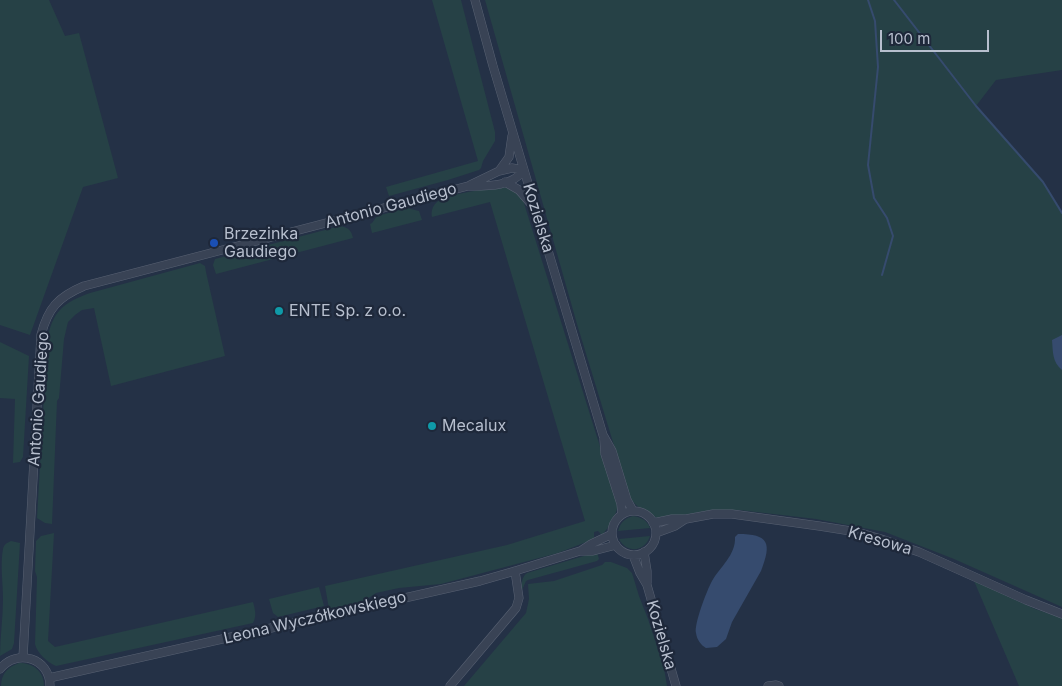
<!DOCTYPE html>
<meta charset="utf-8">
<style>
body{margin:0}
#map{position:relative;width:1062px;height:686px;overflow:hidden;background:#243146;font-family:Inter,sans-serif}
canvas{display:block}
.scale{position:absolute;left:880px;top:30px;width:109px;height:22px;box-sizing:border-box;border:2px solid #b7bfce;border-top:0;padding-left:6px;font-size:15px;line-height:18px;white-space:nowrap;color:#b7bfce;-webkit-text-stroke:4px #1e283a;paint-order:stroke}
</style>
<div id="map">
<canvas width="1062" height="686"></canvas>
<div class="scale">100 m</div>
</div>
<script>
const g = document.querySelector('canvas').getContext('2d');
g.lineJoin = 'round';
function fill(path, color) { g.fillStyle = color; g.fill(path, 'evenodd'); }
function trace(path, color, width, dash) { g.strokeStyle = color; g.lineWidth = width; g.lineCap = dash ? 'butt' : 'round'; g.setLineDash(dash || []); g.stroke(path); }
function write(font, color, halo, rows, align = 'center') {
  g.font = font + ' Inter,sans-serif'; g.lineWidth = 4.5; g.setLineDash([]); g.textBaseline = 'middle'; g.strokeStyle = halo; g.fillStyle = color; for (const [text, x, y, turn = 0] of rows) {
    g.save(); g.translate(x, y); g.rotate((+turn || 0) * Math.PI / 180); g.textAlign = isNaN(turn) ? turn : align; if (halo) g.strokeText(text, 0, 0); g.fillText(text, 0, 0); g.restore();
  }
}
const green = new Path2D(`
 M 0,0 L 49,0 L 65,36 L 79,33 L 118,178 L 83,187 L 30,335 L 0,325 Z
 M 432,0 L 461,0 L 495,132 L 495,141 L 483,161 L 481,168 L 479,170 L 448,180 L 389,196 L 386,187 L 478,161 Z
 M 485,0 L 1062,0 L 1062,70 L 996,80 L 976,106 L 1043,182 L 1062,213 L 1062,607 L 954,559 L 885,532 L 816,519 L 739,510 L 721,510 L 706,511 L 661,519 C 650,516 636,507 630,498 L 577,324 Z
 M 497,187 C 510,187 514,190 523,200 L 618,504 C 616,516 610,526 602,535 L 598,531 L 594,532 L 594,539 L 558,553 L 441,584 L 399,588 L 376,593 L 361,603 L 329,609 L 325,586 L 507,545 L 585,521 L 490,202 L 432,217 C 431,212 432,207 436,203 C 445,194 483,190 497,187 Z
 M 407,208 L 419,211 L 422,220 L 372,233 L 370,224 L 372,223 L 377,216 Z
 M 340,226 C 349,228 351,230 353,238 L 216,274 L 213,265 L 215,259 Z
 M 200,263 L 205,266 L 206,272 L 225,356 L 111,386 L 94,308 L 82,310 L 75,315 L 68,322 L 64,339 L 59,398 L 57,401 L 52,524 L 45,523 L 37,518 L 47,342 C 52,311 63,303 90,293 Z
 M 0,342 L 29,356 L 23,457 L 20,462 L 13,463 L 15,399 L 0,398 Z
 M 633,516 C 641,517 647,520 650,528 L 618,531 C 620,523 625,518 633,516 Z
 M 54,533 L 48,641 L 55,647 L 253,602 C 255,609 257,616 253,623 L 56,666 C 48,663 37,653 35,644 L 37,577 L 35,571 L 36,541 L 41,536 Z
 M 650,536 C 645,552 627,554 619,539 Z
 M 11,541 L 20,543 L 14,643 L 12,649 L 0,656 C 0,637 3,618 3,599 C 3,582 0,565 3,549 C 4,544 7,543 11,541 Z
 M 597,552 L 599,559 L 597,561 L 528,580 L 526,581 L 522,590 C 521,583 522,577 527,573 Z
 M 605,562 L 611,562 L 627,568 L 632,573 L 639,596 L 648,619 L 664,668 L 667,686 L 464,686 L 526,613 L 529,599 L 528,584 L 554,581 L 602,565 Z
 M 974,581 L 1035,609 L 1062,618 L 1062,686 L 1019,686 Z
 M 319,587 L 324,606 L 278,617 L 273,613 L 269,599 Z
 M 19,663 C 33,663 44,671 44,686 L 1,686 C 1,674 8,667 19,663 Z`);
const water = new Path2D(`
 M 1062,335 L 1062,370 C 1052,362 1053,351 1052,340 Z
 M 738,534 C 769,534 772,543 761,571 L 732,622 L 726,639 L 717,647 L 706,648 C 701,645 697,640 696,633 C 694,624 707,590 712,581 C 720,567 736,555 735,537 Z`);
const stream = new Path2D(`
 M 868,0 L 875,21 L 878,67 L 868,165 L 874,198 L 887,218 L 893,236 L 882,275
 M 894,0 L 976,106 L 1043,182 L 1062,213`);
const minor = new Path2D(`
 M 475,0 L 493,66 L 603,435 L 612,451 L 627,500 L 633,511
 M 499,171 L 512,168 L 524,170
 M 505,182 L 519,190 L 532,205
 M 470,185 L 499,171 L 509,157 L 512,136
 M 604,439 L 605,454 L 621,504 L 622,514
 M612 533a22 22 0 1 1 44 0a22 22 0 1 1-44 0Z
 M 653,523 L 672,519 L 686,519 L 713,514 L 732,514 L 819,526 L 857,532 L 881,539 L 919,552 L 1026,600 L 1062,614
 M 656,533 L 675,526 L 684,520
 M 582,550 L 591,544 L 612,534
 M 644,552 L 647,571 L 647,583
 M 633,555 L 640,573 L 647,585 L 676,686
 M 23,657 L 41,335 C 48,308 58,297 84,286 L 468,186 C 487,186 512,187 524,170
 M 0,669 C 17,648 50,658 50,686
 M 49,678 L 480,581 L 515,571 L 580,551 L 593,551 L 616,545
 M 450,686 L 516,608 L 519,598 L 515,571
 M 768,686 L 776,685 L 779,686`);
const markers = [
 [214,243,5,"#1a4fb4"],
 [279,311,5,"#0f9aa8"],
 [432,426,5,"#0f9aa8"]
];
const streetNames = [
 ["Antonio Gaudiego",391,206,-15],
 ["Kozielska",538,218,73],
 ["Antonio Gaudiego",39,399,-86],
 ["Kresowa",880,541,16],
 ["Leona Wyczółkowskiego",315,618,-13],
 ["Kozielska",661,635,74]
];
const poiNames = [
 ["Brzezinka",224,234],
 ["Gaudiego",224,252],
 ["ENTE Sp. z o.o.",289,311],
 ["Mecalux",442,426]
];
fill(green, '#264146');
fill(water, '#364b6e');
trace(stream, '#364b6e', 2);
trace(minor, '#586172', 9);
trace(minor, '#394355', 8);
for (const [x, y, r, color] of markers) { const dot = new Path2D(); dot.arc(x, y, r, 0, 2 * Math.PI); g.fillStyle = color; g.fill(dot); trace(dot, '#1e283a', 2); }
write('16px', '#b7bfce', '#1e283a', streetNames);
write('16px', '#b7bfce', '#1e283a', poiNames, 'left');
</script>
